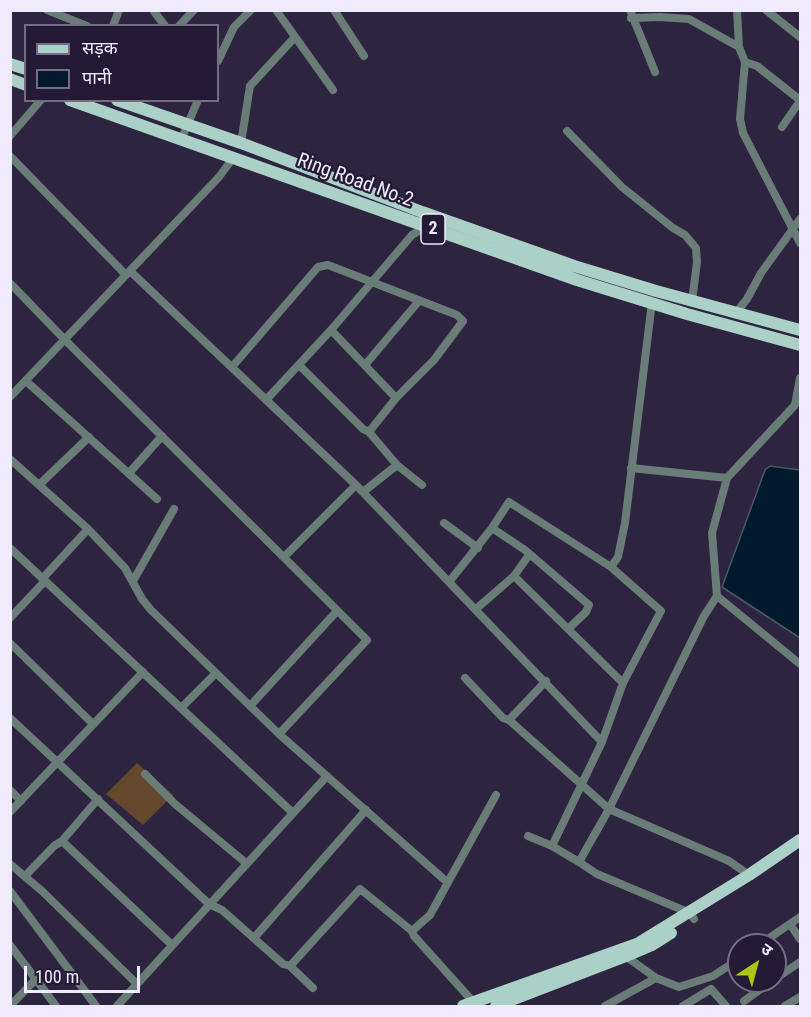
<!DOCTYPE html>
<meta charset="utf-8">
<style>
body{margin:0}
#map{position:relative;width:811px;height:1017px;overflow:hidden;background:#2d243f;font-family:"Roboto Condensed","Noto Sans Devanagari",sans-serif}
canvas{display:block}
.frame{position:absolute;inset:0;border:12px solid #efeafc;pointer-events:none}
.legend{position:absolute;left:24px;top:24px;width:195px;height:78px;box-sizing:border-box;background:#241a35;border:2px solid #756d85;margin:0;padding:8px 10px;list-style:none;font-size:18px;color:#efeafc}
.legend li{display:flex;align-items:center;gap:12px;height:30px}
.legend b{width:30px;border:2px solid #756d85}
.north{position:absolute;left:727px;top:933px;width:60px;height:60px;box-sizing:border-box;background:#241a35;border:2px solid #756d85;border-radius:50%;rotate:36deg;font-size:16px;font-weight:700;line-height:24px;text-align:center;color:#efeafc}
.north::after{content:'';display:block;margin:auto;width:21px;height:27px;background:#acc612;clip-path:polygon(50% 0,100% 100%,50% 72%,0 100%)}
.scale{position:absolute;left:24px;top:966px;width:116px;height:27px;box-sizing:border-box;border:3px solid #efeafc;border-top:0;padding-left:8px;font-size:18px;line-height:21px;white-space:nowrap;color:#efeafc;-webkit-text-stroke:4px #241a35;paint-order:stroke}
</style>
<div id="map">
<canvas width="811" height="1017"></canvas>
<div class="frame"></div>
<ul class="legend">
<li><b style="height:8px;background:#aad0c7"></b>सड़क</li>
<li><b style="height:16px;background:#001a2c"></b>पानी</li>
</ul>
<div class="north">उ</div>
<div class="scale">100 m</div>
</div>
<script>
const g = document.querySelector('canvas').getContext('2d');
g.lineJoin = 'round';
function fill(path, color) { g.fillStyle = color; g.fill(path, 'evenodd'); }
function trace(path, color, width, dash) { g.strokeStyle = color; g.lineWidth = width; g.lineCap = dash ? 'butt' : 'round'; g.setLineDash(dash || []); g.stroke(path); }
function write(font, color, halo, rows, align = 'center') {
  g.font = font + ' "Roboto Condensed",sans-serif'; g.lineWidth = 4.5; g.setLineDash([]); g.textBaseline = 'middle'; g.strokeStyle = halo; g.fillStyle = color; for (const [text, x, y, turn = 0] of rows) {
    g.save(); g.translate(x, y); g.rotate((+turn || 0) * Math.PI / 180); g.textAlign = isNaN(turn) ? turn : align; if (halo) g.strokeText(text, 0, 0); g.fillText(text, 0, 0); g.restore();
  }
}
const green = new Path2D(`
 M 137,763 L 173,795 L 143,825 L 106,794 Z`);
const water = new Path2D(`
 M 770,466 L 800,470 L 800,638 L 722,587 L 765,470 Z`);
const street = new Path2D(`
 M 47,10 L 87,26
 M 153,10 L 165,26
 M 276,10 L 333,90
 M 334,10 L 364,56
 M 630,10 L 655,72
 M 737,10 L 739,47 L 745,62 L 740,119 L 743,133 L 800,243
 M 766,10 L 800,37
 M 631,18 L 660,17 L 689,19 L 739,47
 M 113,26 L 119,10
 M 179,26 L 194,10
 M 218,61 L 234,27 L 251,10
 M 745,62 L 757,66 L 800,100
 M 782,127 L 800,101
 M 567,131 L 622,187 L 673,228 L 685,235 L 696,248 L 697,262 L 692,301
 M 10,136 L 41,100
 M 181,140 L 198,100
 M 241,143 L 250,86 L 295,37
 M 10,156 L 126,275
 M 130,271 L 356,485 L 602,742
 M 10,283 L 65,340 L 367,640 L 279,734
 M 736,313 L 747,299 L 761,273 L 800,219
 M 331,330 L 396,398
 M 299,365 L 363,429 L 369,432 L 397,465 L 422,485
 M 365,365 L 419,301
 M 232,367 L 318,267 L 328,265 L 457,315 L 463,321 L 434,360 L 396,398 L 369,432
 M 26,381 L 157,499
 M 10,397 L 219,177 L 233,158
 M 266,400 L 331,330 L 412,235 L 425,227
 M 10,459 L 88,529 L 125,568 L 142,599 L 151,610 L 279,734 L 447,882
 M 631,468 L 727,478 L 795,405 L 800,378
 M 129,473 L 162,436
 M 727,478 L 712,533 L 717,596 L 800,664
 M 39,485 L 89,437
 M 363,492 L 397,465
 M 444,523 L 478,548
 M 492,528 L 525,550 L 589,605 L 586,612 L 568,629
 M 10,548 L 293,813
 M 284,557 L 356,485
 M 611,567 L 618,557 L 625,523 L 652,302
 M 514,576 L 623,683
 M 43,578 L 88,529
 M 133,581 L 174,509
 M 449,582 L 492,528 L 509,502 L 611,567 L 661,611 L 623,683 L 602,742 L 552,846 L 579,862
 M 476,609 L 514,576 L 529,555
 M 10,618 L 45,581
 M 10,643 L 93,724
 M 465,678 L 503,718 L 509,720 L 609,809 L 729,861 L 749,875
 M 250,706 L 337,611
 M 181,708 L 216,673
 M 10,718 L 209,904 L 222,910 L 283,964 L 290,966 L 313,988
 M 509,720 L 546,681
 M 145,774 L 175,804 L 246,863
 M 10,790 L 21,801
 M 10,812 L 143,672
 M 528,836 L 552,846
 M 62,841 L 172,945
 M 10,864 L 42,891 L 136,983
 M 25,876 L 54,846 L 62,841 L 98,799
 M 10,891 L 96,1006
 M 694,919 L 690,913 L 597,874 L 579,862 L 609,809 L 704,616 L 717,596
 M 790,924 L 800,939
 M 412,931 L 430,915 L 496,795
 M 254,938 L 366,810
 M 10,945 L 56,1006
 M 759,945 L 800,917
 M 624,955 L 656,978 L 679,987 L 713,976 L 739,959
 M 290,966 L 360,889 L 412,931 L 414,936 L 476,1005
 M 775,979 L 800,962
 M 744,1001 L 772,981
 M 10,1006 L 37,978
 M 117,1006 L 327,776
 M 605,1006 L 656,978
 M 683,1006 L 711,989 L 726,1006
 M 785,1006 L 800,997`);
const primary = new Path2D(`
 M 10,64 L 26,69
 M 10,79 L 26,85
 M 70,100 L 577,280 L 687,314 L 800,345
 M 117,100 L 241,143 L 422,212 L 574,266 L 656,291 L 800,330
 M 463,1006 L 637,944 L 749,875 L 800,840
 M 496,1006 L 626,956 L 652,945 L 671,933`);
const shields = [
 [433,229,24]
];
const shieldNames = [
 ["2",433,229]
];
const streetNames = [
 ["Ring Road No.2",355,181,20]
];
fill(green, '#65472e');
fill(water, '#001a2c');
trace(water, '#48586a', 1.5);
trace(street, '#6a7c78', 8);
trace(primary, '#aad0c7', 12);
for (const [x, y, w] of shields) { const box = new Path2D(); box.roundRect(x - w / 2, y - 15, w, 30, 4.5); g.fillStyle = '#241a35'; g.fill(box); trace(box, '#efeafc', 1.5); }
write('bold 18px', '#efeafc', null, shieldNames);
write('20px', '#efeafc', '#241a35', streetNames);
</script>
